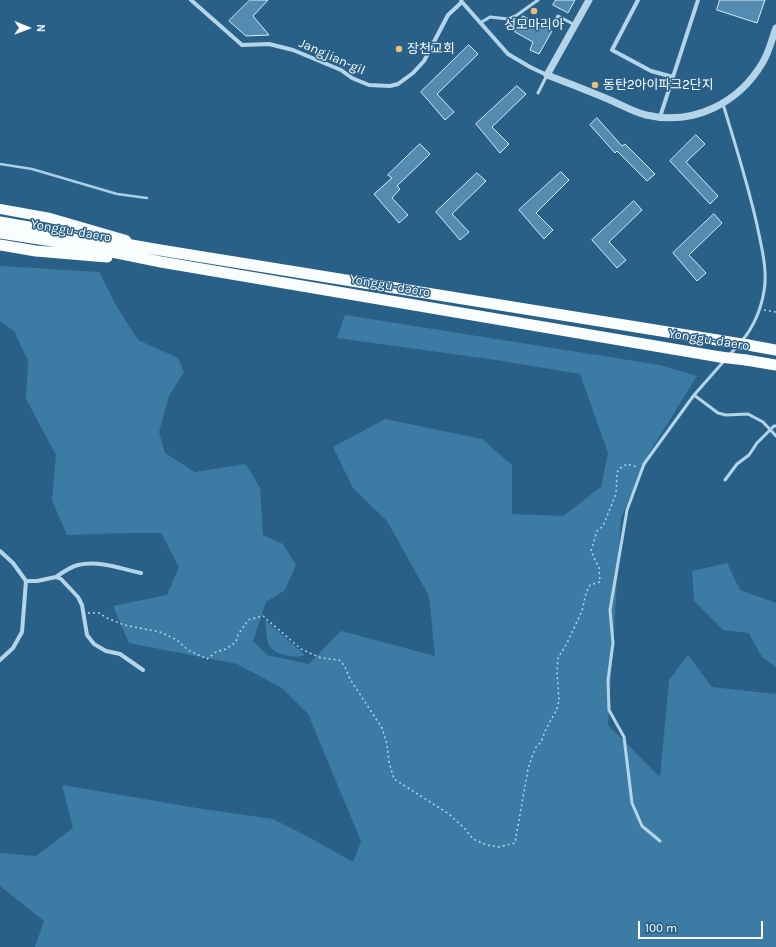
<!DOCTYPE html>
<meta charset="utf-8">
<style>
body{margin:0}
#map{position:relative;width:776px;height:947px;overflow:hidden;background:#286088;font-family:Karla,sans-serif}
canvas{display:block}
.north{position:absolute;left:8px;top:8px;width:40px;height:40px;-webkit-text-stroke:3px #286088;paint-order:stroke;rotate:91deg;font-size:11px;font-weight:700;line-height:16px;text-align:center;color:#fff}
.north::after{content:'';display:block;margin:auto;width:14px;height:18px;background:#fff;clip-path:polygon(50% 0,100% 100%,50% 72%,0 100%)}
.scale{position:absolute;left:638px;top:921px;width:125px;height:18px;box-sizing:border-box;border:2px solid #fff;border-top:0;padding-left:5px;font-size:12px;line-height:14px;white-space:nowrap;color:#fff;-webkit-text-stroke:3px #286088;paint-order:stroke}
</style>
<div id="map">
<canvas width="776" height="947"></canvas>
<div class="north">N</div>
<div class="scale">100 m</div>
</div>
<script>
const g = document.querySelector('canvas').getContext('2d');
g.lineJoin = 'round';
function fill(path, color) { g.fillStyle = color; g.fill(path, 'evenodd'); }
function trace(path, color, width, dash) { g.strokeStyle = color; g.lineWidth = width; g.lineCap = dash ? 'butt' : 'round'; g.setLineDash(dash || []); g.stroke(path); }
function write(font, color, halo, rows, align = 'center') {
  g.font = font + ' Karla,"Noto Sans KR",sans-serif'; g.lineWidth = 3; g.setLineDash([]); g.textBaseline = 'middle'; g.strokeStyle = halo; g.fillStyle = color; for (const [text, x, y, turn = 0] of rows) {
    g.save(); g.translate(x, y); g.rotate((+turn || 0) * Math.PI / 180); g.textAlign = isNaN(turn) ? turn : align; if (halo) g.strokeText(text, 0, 0); g.fillText(text, 0, 0); g.restore();
  }
}
const green = new Path2D(`
 M 0,266 L 99,272 L 117,307 L 138,340 L 178,358 L 184,372 L 169,396 L 159,432 L 165,453 L 195,472 L 246,464 L 260,488 L 263,535 L 283,544 L 296,565 L 285,590 L 266,602 L 253,641 L 267,655 L 309,664 L 341,631 L 435,656 L 429,596 L 387,521 L 353,488 L 333,447 L 385,419 L 482,439 L 512,465 L 512,514 L 563,516 L 601,487 L 608,453 L 580,374 L 496,360 L 337,338 L 345,315 L 660,365 L 697,376 L 648,455 L 621,518 L 608,725 L 660,777 L 669,680 L 688,655 L 712,687 L 775,694 L 776,691 L 776,947 L 35,947 L 44,921 L 0,886 L 0,853 L 36,856 L 73,828 L 62,785 L 203,809 L 273,819 L 305,835 L 353,862 L 361,841 L 308,714 L 282,688 L 237,664 L 129,643 L 113,606 L 167,595 L 179,567 L 161,533 L 127,533 L 67,535 L 52,500 L 56,455 L 26,399 L 28,361 L 14,331 L 0,321 Z
 M 727,563 L 740,590 L 776,603 L 776,667 L 762,657 L 749,633 L 723,630 L 694,601 L 692,571 Z
 M 265,620 L 305,655 C 295,659 272,655 268,643 C 266,636 266,628 265,620 Z`);
const stream = new Path2D(`
 M 0,164 L 32,169 L 117,194 L 147,198`);
const building = new Path2D(`
 M 250,0 L 268,0 L 253,16 L 269,35 L 246,36 L 229,21 Z
 M 556,0 L 575,0 L 568,13 L 553,5 Z
 M 720,0 L 765,0 L 757,23 L 717,10 Z
 M 523,16 L 552,31 L 539,54 L 530,50 L 533,42 L 515,32 Z
 M 469,45 L 478,54 L 437,94 L 454,112 L 445,120 L 421,92 Z
 M 517,86 L 526,94 L 492,127 L 509,144 L 500,153 L 476,124 Z
 M 597,118 L 622,146 L 625,144 L 655,174 L 647,181 L 617,151 L 615,153 L 590,125 Z
 M 696,135 L 705,144 L 686,162 L 718,196 L 710,204 L 670,161 Z
 M 420,144 L 430,154 L 397,186 L 400,189 L 392,198 L 408,215 L 399,223 L 374,194 L 392,178 L 388,175 Z
 M 561,172 L 569,180 L 536,213 L 553,230 L 544,239 L 519,210 Z
 M 477,173 L 486,181 L 452,214 L 469,232 L 460,240 L 436,212 Z
 M 634,201 L 642,210 L 609,242 L 626,260 L 617,268 L 592,240 Z
 M 714,214 L 722,223 L 689,255 L 706,273 L 697,281 L 673,253 Z`);
const path = new Path2D(`
 M 764,310 L 776,312
 M 88,613 L 99,613 L 107,618 L 124,625 L 160,632 L 177,640 L 188,650 L 207,659 L 216,652 L 226,649 L 236,642 L 238,635 L 248,620 L 263,616 L 301,649 L 321,658 L 339,660 L 344,665 L 350,679 L 382,728 L 387,744 L 389,762 L 394,779 L 449,814 L 465,829 L 473,839 L 487,845 L 499,847 L 515,843 L 528,769 L 532,757 L 536,747 L 541,742 L 546,729 L 557,709 L 559,700 L 557,672 L 558,658 L 567,643 L 582,611 L 586,593 L 590,585 L 600,582 L 599,568 L 591,551 L 597,531 L 603,526 L 616,494 L 617,473 L 619,469 L 627,464 L 637,467`);
const service = new Path2D(`
 M 480,23 L 490,17 L 508,19 L 517,15 L 538,0
 M 554,23 L 558,16 L 575,25
 M 538,93 L 547,75
 M 723,104 C 735,144 748,184 757,225 C 761,245 768,270 764,291 C 761,310 754,326 742,341
 M 729,356 L 737,346
 M 694,395 L 718,413 L 726,415 L 748,414 L 763,422 L 776,436
 M 725,480 L 737,464 L 749,455 L 757,443 L 774,426 L 776,426
 M 660,841 L 642,826 L 632,803 L 624,737 L 609,710 L 608,680 L 613,643 L 610,610 L 627,510 L 644,464 L 694,395 L 725,360`);
const minor = new Path2D(`
 M 191,0 L 242,45 L 269,44 L 293,50 L 341,70 L 352,78 L 369,85 L 390,86 L 398,84 L 413,73 L 424,61 L 448,15 L 462,2 L 461,0
 M 638,0 L 612,50 L 651,71 L 673,77
 M 462,2 L 508,54 L 530,67 L 547,75
 M 660,117 L 698,0
 M 0,551 L 13,563 L 26,581 L 22,632 L 13,648 L 0,660
 M 56,577 C 63,572 70,567 78,565 C 99,560 121,569 141,573
 M 26,581 L 37,581 L 56,577 L 61,579 L 78,597 L 82,605 L 87,635 L 94,644 L 106,651 L 120,654 L 143,670`);
const tertiary = new Path2D(`
 M 589,0 L 547,75 C 568,83 589,91 610,100 C 622,105 633,112 646,115 C 694,126 739,103 763,62 C 769,52 772,39 776,28`);
const primary = new Path2D(`
 M 0,209 L 50,218 L 126,240`);
const trunk = new Path2D(`
 M 0,222 L 160,250 L 717,340
 M 0,233 L 78,245 L 161,262 L 720,357
 M 0,245 L 36,251 L 107,257
 M 748,345 L 776,350
 M 746,360 L 776,365`);
const trunkBridge = new Path2D(`
 M 717,340 L 748,345
 M 720,357 L 746,360`);
const markers = [
 [534,11,4,"#f0bc7a"],
 [399,49,4,"#f0bc7a"],
 [595,85,4,"#f0bc7a"]
];
const poiNames = [
 ["성모마리아",534,25,"center"],
 ["장천교회",407,49],
 ["동탄2아이파크2단지",603,85]
];
const streetNames = [
 ["Jangjian-gil",332,57,24],
 ["Yonggu-daero",71,231,10],
 ["Yonggu-daero",390,286,10],
 ["Yonggu-daero",709,340,9]
];
fill(green, '#3c7ba4');
trace(stream, '#a9d0e9', 2.5);
fill(building, '#548cb1');
trace(building, '#d8eaf7', 1);
trace(path, '#b4d4e8', 1.5, [2, 3]);
trace(service, '#b4d4e8', 3);
trace(minor, '#b4d4e8', 4);
trace(tertiary, '#b4d4e8', 7);
trace(primary, '#f6fbfe', 10);
trace(trunk, '#fafdfe', 11);
trace(trunkBridge, '#fafdfe', 11);
for (const [x, y, r, color] of markers) { const dot = new Path2D(); dot.arc(x, y, r, 0, 2 * Math.PI); g.fillStyle = color; g.fill(dot); trace(dot, '#286088', 1.5); }
write('13px', '#fff', '#286088', poiNames, 'left');
write('13px', '#fff', '#286088', streetNames);
</script>
